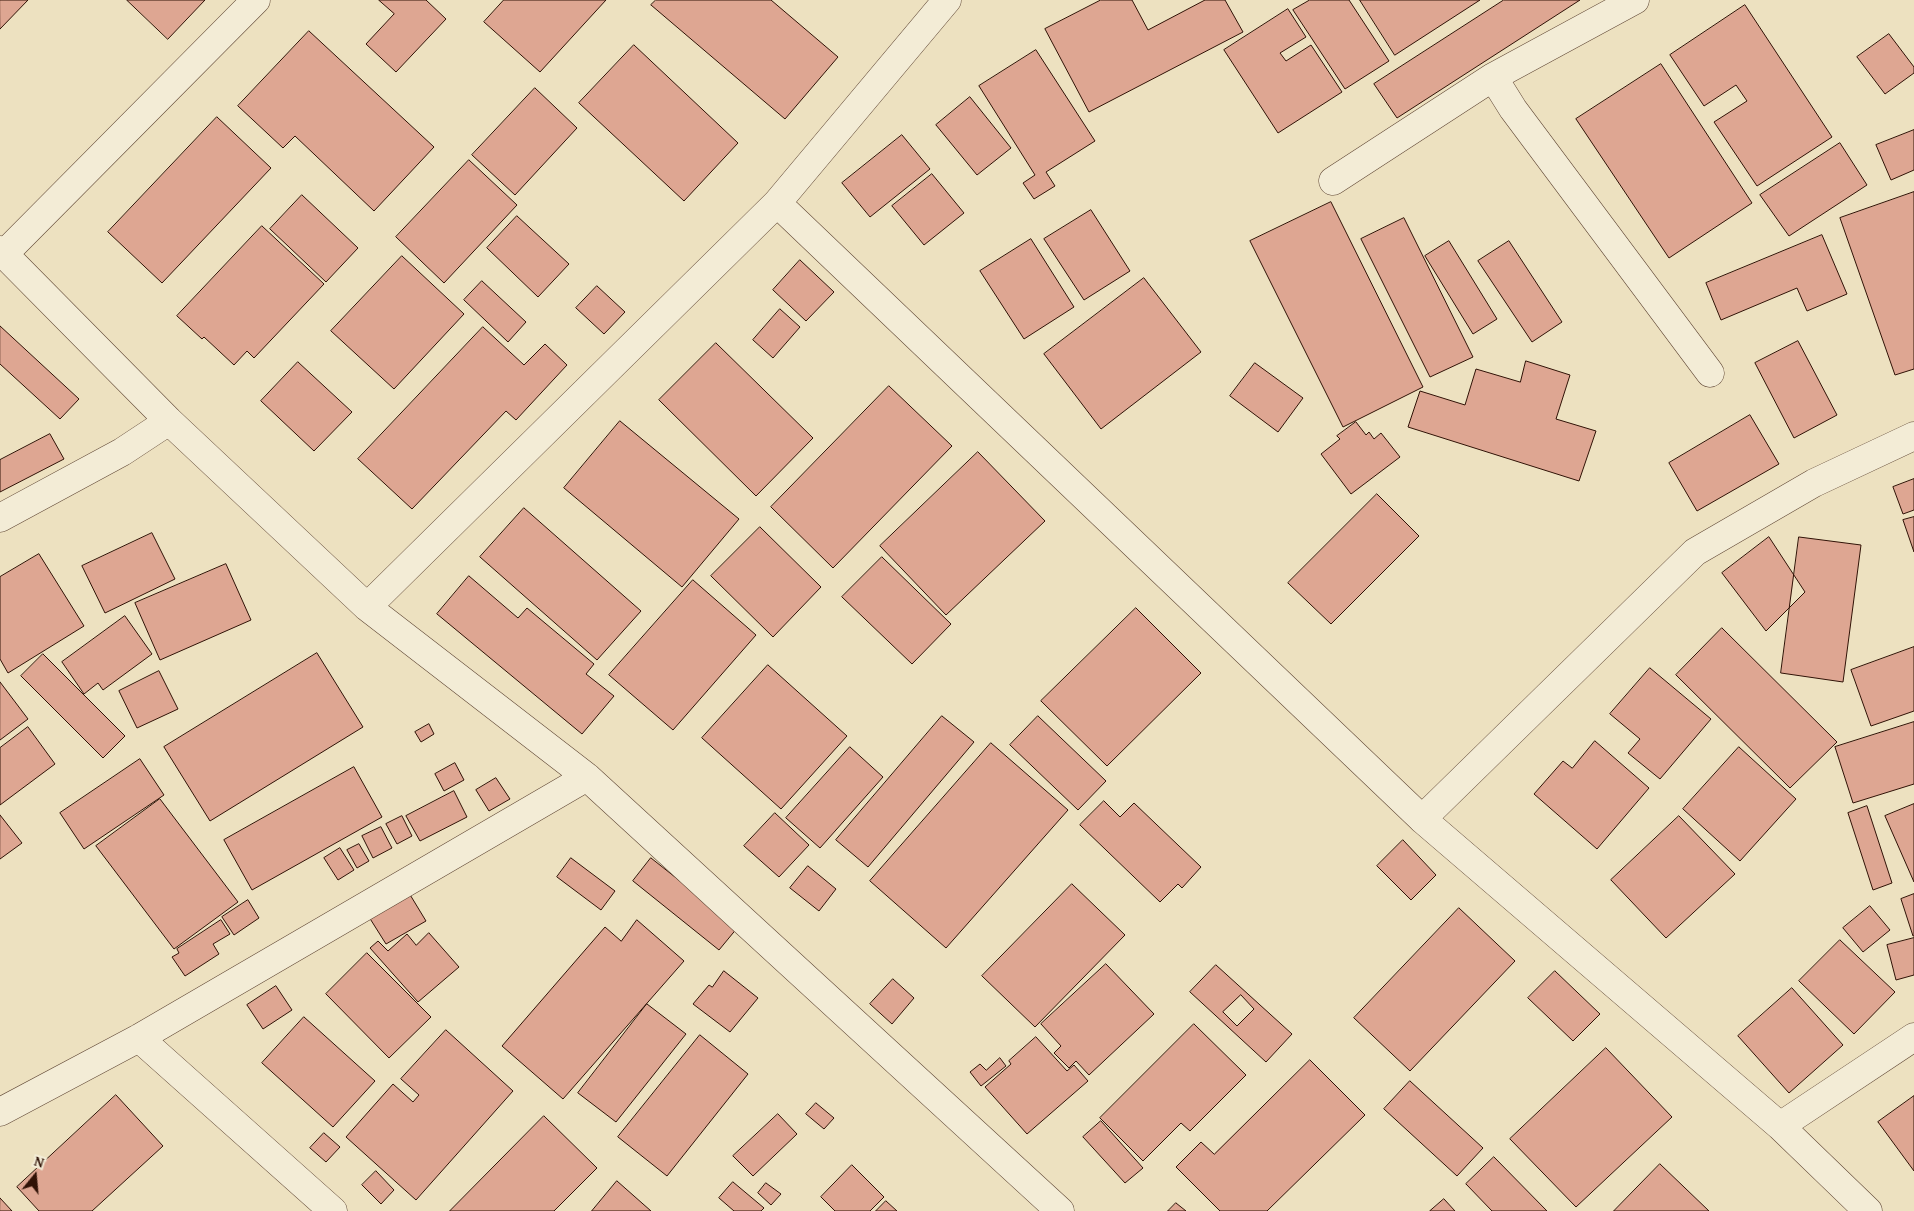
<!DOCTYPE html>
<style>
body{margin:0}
#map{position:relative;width:1914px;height:1211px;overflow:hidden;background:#ede1c0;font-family:"Gentium Book Plus",serif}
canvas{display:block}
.north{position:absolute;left:10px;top:1151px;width:50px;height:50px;-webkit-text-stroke:4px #f3ecd6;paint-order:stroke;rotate:17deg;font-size:14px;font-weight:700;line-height:20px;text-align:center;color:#301206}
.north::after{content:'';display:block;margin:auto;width:18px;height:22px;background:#301206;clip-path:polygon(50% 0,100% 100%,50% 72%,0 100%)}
</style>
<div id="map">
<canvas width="1914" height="1211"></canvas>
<div class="north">N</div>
</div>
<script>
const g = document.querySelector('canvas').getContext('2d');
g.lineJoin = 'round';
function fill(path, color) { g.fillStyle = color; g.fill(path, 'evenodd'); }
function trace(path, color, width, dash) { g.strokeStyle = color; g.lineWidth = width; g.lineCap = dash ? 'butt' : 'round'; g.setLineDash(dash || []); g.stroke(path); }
const building = new Path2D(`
 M 0,0 L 28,0 L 0,29 Z
 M 127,0 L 205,0 L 168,39 Z
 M 379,0 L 426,0 L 446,19 L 396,72 L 366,44 L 394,14 Z
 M 504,0 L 606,0 L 540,72 L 484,22 Z
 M 656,0 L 771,0 L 838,57 L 785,119 L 651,5 Z
 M 1101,0 L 1132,0 L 1148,30 L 1205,0 L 1225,0 L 1243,32 L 1089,112 L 1045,29 Z
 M 1310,0 L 1349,0 L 1389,61 L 1345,89 L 1293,10 Z
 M 1360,0 L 1480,0 L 1395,55 Z
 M 1504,0 L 1580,0 L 1397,118 L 1374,84 Z
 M 1745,5 L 1832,137 L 1757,186 L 1714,122 L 1747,101 L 1736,85 L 1704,106 L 1670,55 Z
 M 1288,9 L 1306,37 L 1280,53 L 1286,61 L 1311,45 L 1342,92 L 1278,133 L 1224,50 Z
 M 309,31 L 434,147 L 374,211 L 295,136 L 283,148 L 238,106 Z
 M 1889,34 L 1914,67 L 1914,73 L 1885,94 L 1857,57 Z
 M 634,45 L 738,143 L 684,201 L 579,103 Z
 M 1036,50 L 1095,141 L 1046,172 L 1055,186 L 1034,199 L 1023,183 L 1035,175 L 979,86 Z
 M 1661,64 L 1752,203 L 1669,258 L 1576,119 Z
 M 535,88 L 577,128 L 515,195 L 472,155 Z
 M 970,97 L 1011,148 L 977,175 L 936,125 Z
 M 217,117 L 271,168 L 162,283 L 108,232 Z
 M 1914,130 L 1914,170 L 1891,180 L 1876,145 Z
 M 902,135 L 930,169 L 870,217 L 842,183 Z
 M 1840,143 L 1867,185 L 1789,236 L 1760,195 Z
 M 469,160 L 517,205 L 444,283 L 396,237 Z
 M 932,174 L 964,213 L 924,245 L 892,206 Z
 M 1914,192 L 1914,369 L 1895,375 L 1840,218 Z
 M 302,195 L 358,248 L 326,282 L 270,229 Z
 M 1331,202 L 1423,387 L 1343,427 L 1250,241 Z
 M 1091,210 L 1130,271 L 1084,300 L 1044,239 Z
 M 517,216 L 569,264 L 538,297 L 487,248 Z
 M 1404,218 L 1473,357 L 1430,377 L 1361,239 Z
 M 262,226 L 324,284 L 254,358 L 247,351 L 234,365 L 204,337 L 202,339 L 177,316 Z
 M 1822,235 L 1847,294 L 1807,311 L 1797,288 L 1721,320 L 1706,283 Z
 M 1031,239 L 1074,307 L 1024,339 L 980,271 Z
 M 1449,241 L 1497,319 L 1473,334 L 1425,256 Z
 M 1509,241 L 1562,322 L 1532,342 L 1478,261 Z
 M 402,256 L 464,314 L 394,389 L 331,331 Z
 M 800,260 L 834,292 L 806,321 L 773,290 Z
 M 1144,278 L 1201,352 L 1101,429 L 1044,354 Z
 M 482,281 L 526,322 L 508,342 L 464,300 Z
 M 597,286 L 625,312 L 604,334 L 576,308 Z
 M 780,309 L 800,327 L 773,358 L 753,340 Z
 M 0,326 L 79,399 L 60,419 L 0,364 Z
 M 483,327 L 524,365 L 545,344 L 567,365 L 516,420 L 506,411 L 412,509 L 358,459 Z
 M 1798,341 L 1837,415 L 1794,438 L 1755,363 Z
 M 716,343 L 813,438 L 756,496 L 659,400 Z
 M 1526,361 L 1570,375 L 1556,419 L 1596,431 L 1579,481 L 1408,427 L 1420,391 L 1465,405 L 1476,369 L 1520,382 Z
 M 298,362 L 352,412 L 314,451 L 261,401 Z
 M 1255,363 L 1303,398 L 1278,432 L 1230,396 Z
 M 889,386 L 952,446 L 833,568 L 771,507 Z
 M 1750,415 L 1779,464 L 1697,511 L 1669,463 Z
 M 620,421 L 739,519 L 682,587 L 564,488 Z
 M 1356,422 L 1366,435 L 1369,432 L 1374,439 L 1381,433 L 1400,457 L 1351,494 L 1321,454 L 1340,439 L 1337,436 Z
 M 50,434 L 64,459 L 0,492 L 0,460 Z
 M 978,452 L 1045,521 L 946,615 L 880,546 Z
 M 1914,479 L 1914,510 L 1903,514 L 1893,487 Z
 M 1377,494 L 1419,536 L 1331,624 L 1288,583 Z
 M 524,508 L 641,611 L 597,660 L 480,557 Z
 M 1914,517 L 1914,552 L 1903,520 Z
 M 760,527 L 821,587 L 773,637 L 711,576 Z
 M 152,533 L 175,579 L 105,613 L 82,566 Z
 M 1769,537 L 1805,592 L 1766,631 L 1722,573 Z
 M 1799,537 L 1861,545 L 1843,682 L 1781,673 Z
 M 39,554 L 84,626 L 8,673 L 0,659 L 0,577 Z
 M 882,557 L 951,624 L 912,664 L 842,597 Z
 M 226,564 L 251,620 L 160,660 L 135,603 Z
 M 469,576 L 518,618 L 527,608 L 594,664 L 586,674 L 614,696 L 582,734 L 437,614 Z
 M 693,580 L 756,635 L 673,730 L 609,675 Z
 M 1136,608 L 1201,673 L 1107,766 L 1041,701 Z
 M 125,616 L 152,654 L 103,690 L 98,683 L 84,694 L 62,662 Z
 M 1722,628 L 1837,742 L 1790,788 L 1676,675 Z
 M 1914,647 L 1914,711 L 1871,726 L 1851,670 Z
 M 317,653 L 363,727 L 210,821 L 164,747 Z
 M 43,654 L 125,736 L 103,758 L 21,676 Z
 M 768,665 L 847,736 L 781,809 L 702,738 Z
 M 1650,668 L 1711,719 L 1660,779 L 1628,753 L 1640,739 L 1610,714 Z
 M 159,671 L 178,709 L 137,728 L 119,691 Z
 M 0,682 L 28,719 L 0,740 Z
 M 942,716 L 974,742 L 868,867 L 836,840 Z
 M 1038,716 L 1106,781 L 1078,810 L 1010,745 Z
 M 1914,722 L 1914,784 L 1853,803 L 1835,747 Z
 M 429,724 L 434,734 L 421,742 L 415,732 Z
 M 28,727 L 55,764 L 0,805 L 0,748 Z
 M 1595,741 L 1649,788 L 1597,849 L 1534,794 L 1563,761 L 1572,768 Z
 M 991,743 L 1068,810 L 946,948 L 870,881 Z
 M 850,747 L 883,777 L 820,848 L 786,818 Z
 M 1739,747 L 1796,799 L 1740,861 L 1683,809 Z
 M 140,759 L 164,795 L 84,849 L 60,813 Z
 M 455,763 L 464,780 L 444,791 L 435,774 Z
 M 354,767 L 382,817 L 252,890 L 224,840 Z
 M 496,778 L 510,799 L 489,811 L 476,790 Z
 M 454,791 L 467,817 L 420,841 L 406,816 Z
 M 160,799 L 238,902 L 174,949 L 96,846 Z
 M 1104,801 L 1120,817 L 1134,803 L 1201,867 L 1182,888 L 1178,884 L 1160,902 L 1080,825 Z
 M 1914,804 L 1914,882 L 1885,816 Z
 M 1867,806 L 1892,883 L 1873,890 L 1848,813 Z
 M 775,813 L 809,845 L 779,877 L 744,846 Z
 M 0,815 L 22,843 L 0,859 Z
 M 402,816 L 412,836 L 397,844 L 386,824 Z
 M 1679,816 L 1735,874 L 1666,938 L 1611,880 Z
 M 381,827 L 392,848 L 373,858 L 362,836 Z
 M 1403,840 L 1436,875 L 1411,900 L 1377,866 Z
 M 359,844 L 369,861 L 357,868 L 347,850 Z
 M 340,848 L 354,870 L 338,880 L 324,858 Z
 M 571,858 L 615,891 L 601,910 L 557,877 Z
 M 651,858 L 738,927 L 719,950 L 633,881 Z
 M 808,866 L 836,889 L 819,911 L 790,888 Z
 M 1072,884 L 1125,935 L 1035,1027 L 982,976 Z
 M 409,893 L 426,921 L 386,944 L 369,917 Z
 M 1914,894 L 1914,936 L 1913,936 L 1901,899 Z
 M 248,900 L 259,918 L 234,935 L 222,917 Z
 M 1870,906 L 1890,930 L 1863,952 L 1843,928 Z
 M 1459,908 L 1515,961 L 1410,1071 L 1354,1018 Z
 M 221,920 L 230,934 L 213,944 L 219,954 L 185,976 L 172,957 L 179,953 L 177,949 Z
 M 637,920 L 684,961 L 563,1099 L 502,1046 L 605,927 L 621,941 Z
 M 429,933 L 459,967 L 418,1002 L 370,948 L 378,941 L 388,951 L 407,934 L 416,945 Z
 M 1914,938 L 1914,975 L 1896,980 L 1887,945 Z
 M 1840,940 L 1895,992 L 1854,1034 L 1799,981 Z
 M 367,953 L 431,1017 L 389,1058 L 326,994 Z
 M 1106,964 L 1154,1014 L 1089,1075 L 1076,1061 L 1069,1068 L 1054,1053 L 1061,1046 L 1041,1024 Z
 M 1216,965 L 1292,1034 L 1266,1062 L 1190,992 ZM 1241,995 L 1254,1009 L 1237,1026 L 1223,1012 Z
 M 724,971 L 758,998 L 730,1032 L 693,1004 L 709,985 L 712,987 Z
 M 1555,971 L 1600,1014 L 1573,1041 L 1528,998 Z
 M 893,979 L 914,998 L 892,1024 L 870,1004 Z
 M 276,986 L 292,1010 L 263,1029 L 247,1005 Z
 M 1792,988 L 1843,1045 L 1789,1093 L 1738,1036 Z
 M 647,1004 L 686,1034 L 616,1122 L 578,1093 Z
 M 304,1017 L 375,1081 L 333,1127 L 262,1063 Z
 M 1194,1024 L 1246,1075 L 1190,1131 L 1181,1123 L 1143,1161 L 1100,1118 Z
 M 446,1030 L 513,1091 L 416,1200 L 346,1137 L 393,1084 L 413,1102 L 419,1095 L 401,1079 Z
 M 700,1035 L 748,1074 L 667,1176 L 618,1137 Z
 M 1036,1037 L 1067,1071 L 1074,1065 L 1088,1081 L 1027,1134 L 985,1087 L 1011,1064 L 1009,1061 Z
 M 1606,1048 L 1672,1117 L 1576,1207 L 1510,1139 Z
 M 1000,1058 L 1006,1066 L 981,1086 L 970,1072 L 980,1064 L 986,1070 Z
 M 1310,1060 L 1365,1115 L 1267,1211 L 1220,1211 L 1176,1167 L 1201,1142 L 1214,1154 Z
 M 1410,1081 L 1483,1148 L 1457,1176 L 1384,1109 Z
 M 116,1095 L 163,1146 L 92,1211 L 39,1211 L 17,1187 Z
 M 1914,1096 L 1914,1171 L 1878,1122 Z
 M 816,1103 L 834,1118 L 824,1129 L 806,1114 Z
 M 778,1114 L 797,1134 L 753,1176 L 733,1156 Z
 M 544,1116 L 597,1168 L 554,1211 L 450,1211 Z
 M 1101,1121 L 1143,1168 L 1125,1183 L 1083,1137 Z
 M 324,1133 L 340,1147 L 326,1162 L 310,1148 Z
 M 1494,1157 L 1547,1211 L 1492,1211 L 1466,1184 Z
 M 1660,1164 L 1709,1211 L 1614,1211 Z
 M 852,1165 L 884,1197 L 870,1211 L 835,1211 L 821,1197 Z
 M 376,1171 L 394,1190 L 381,1204 L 362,1185 Z
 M 617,1181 L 651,1211 L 592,1211 Z
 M 733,1182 L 764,1208 L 761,1211 L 734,1211 L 719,1198 Z
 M 766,1183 L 781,1194 L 771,1205 L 758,1193 Z
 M 0,1198 L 12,1211 L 0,1211 Z
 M 1444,1199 L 1455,1211 L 1430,1211 Z
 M 886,1201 L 897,1211 L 876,1211 Z
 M 1176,1203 L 1186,1211 L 1168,1211 Z`);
const minor = new Path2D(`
 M 1493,77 L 1513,109 L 1710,373
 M 1333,181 L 1493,77 L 1635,0
 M 777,203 L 1422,819 L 1780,1126 L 1868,1211
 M 0,250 L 169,421 L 367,607 L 587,777 L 1060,1211
 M 4,254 L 256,0
 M 0,518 L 122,452 L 169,421
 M 367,607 L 777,203 L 947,0
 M 1422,819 L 1695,552 L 1814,483 L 1914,436
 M 139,1038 L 333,1211
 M 0,1112 L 139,1038 L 587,777
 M 1780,1126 L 1914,1037`);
fill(building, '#dea692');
trace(building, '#301206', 1);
trace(minor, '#5f4634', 29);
trace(minor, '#f3ecd6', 28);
</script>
